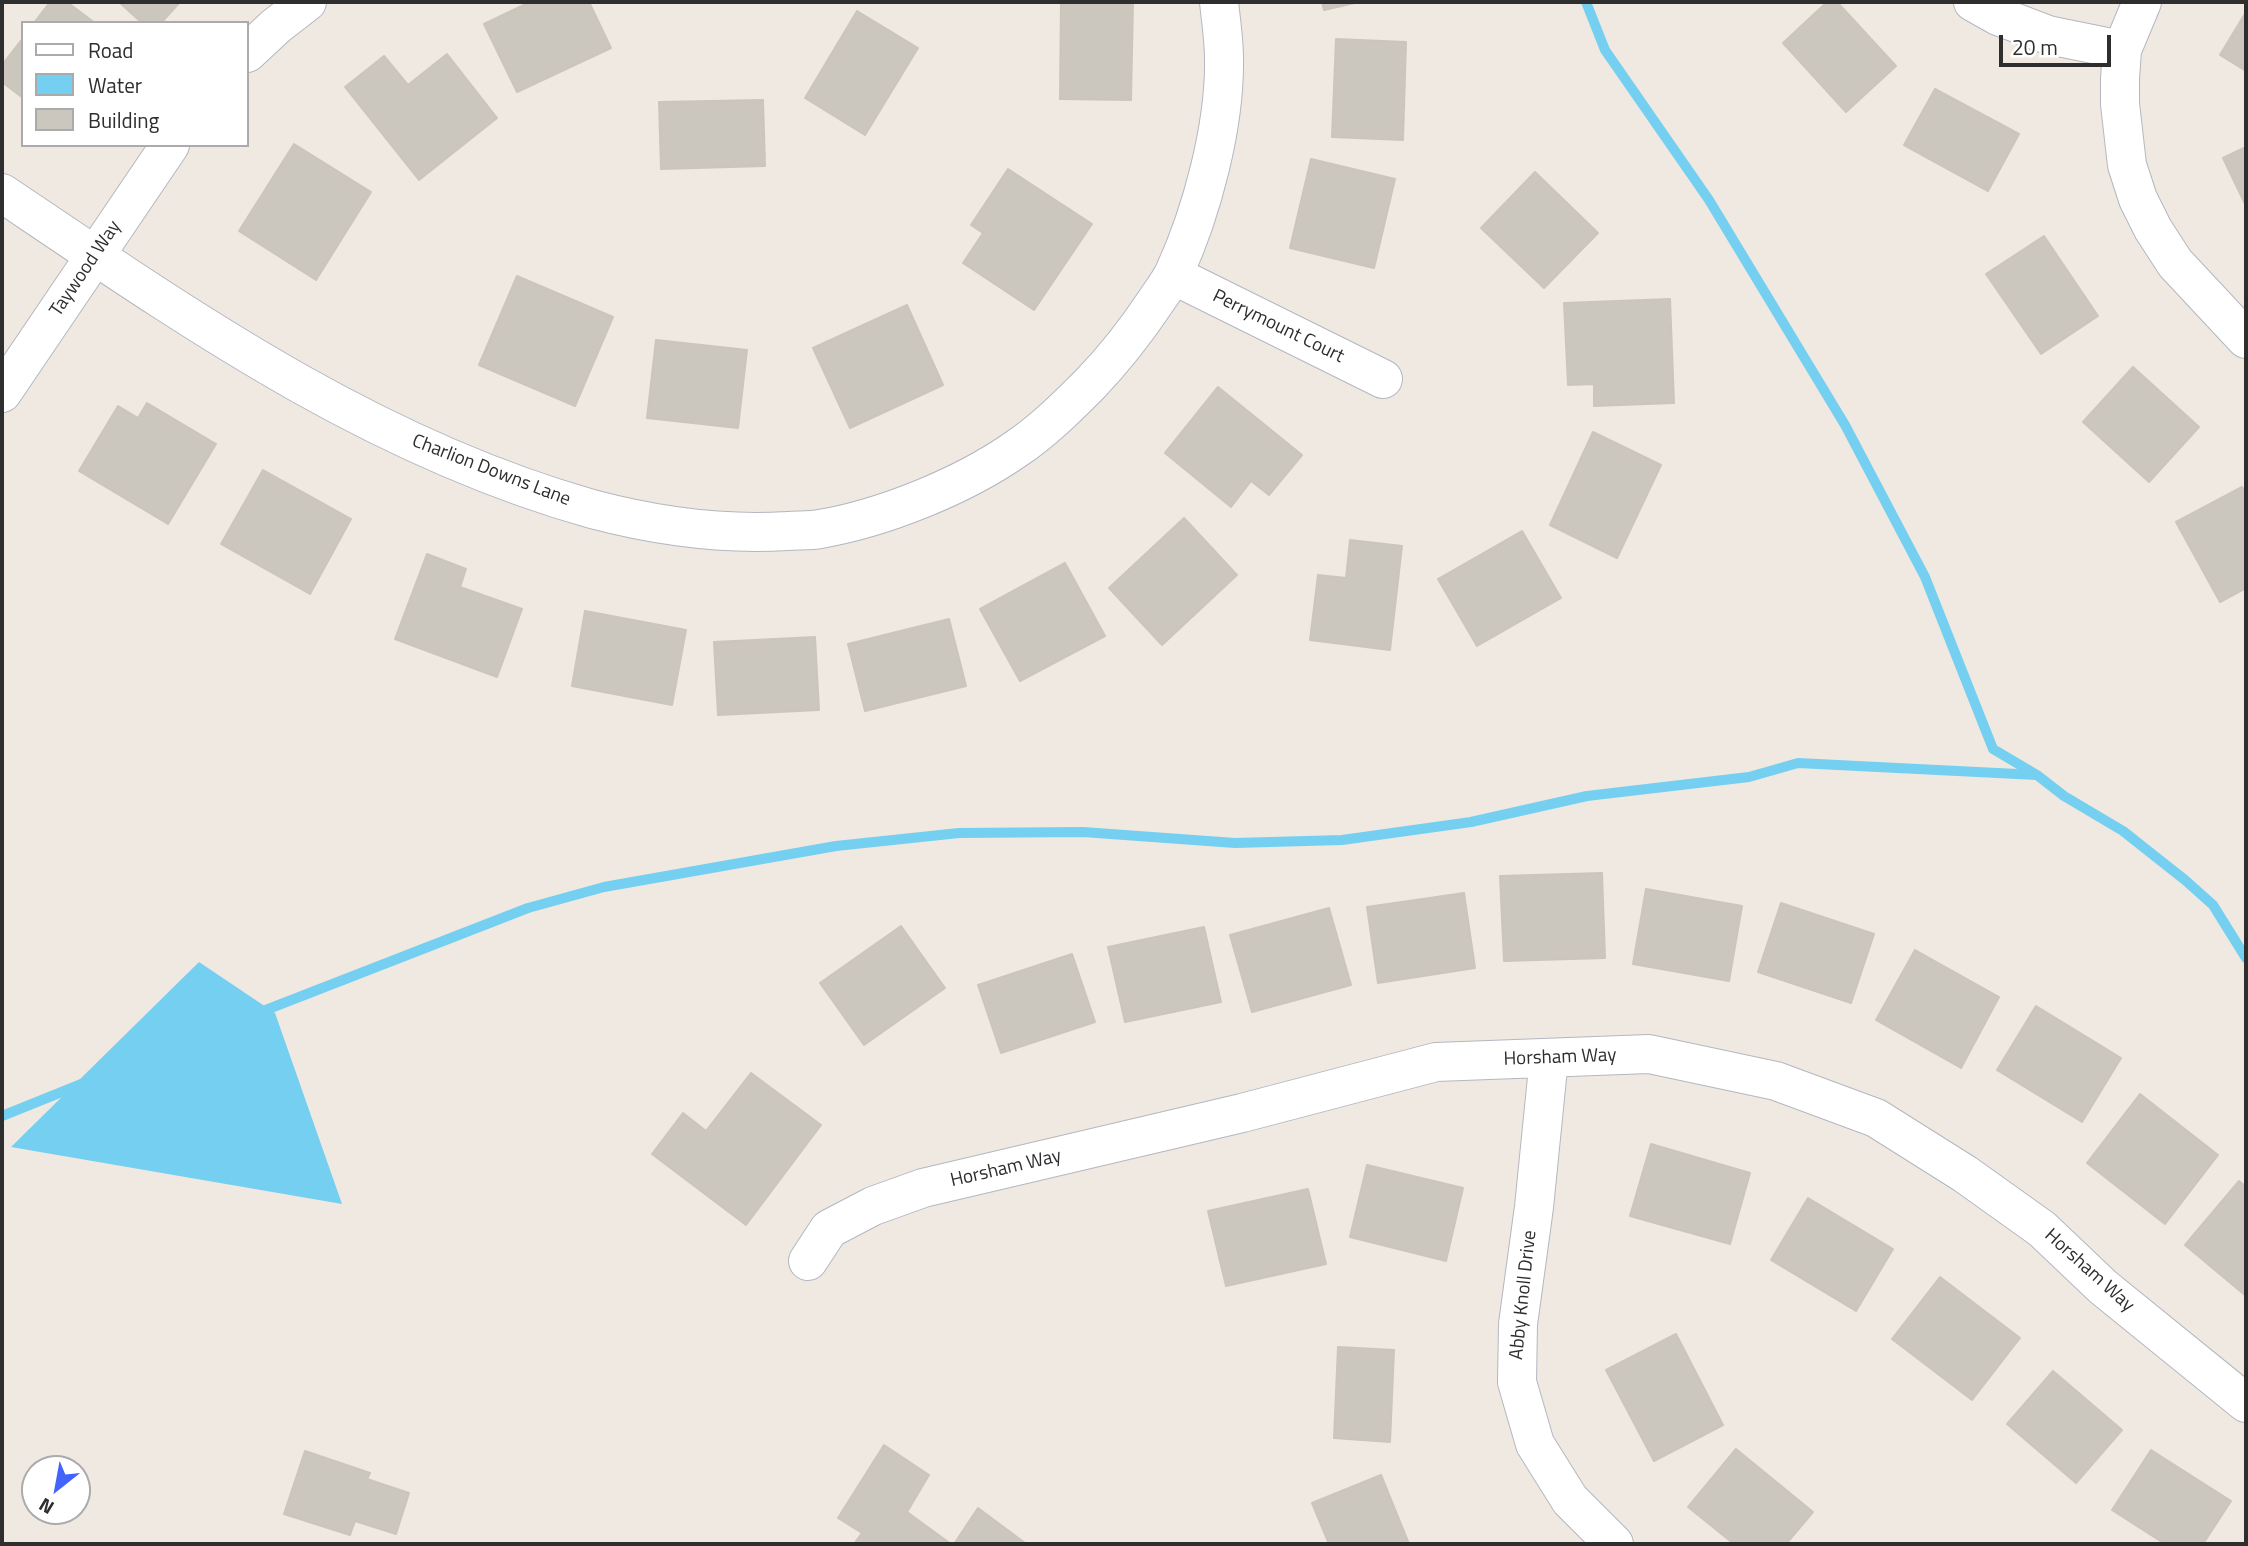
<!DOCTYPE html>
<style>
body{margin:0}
#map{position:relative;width:2248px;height:1546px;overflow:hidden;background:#efe9e1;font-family:"Titillium Web",sans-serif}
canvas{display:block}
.frame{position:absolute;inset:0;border:4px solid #2e2e2e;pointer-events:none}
.legend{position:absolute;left:21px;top:21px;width:228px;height:126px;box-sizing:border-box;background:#fff;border:2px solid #ababab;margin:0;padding:9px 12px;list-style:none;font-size:21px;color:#2e2e2e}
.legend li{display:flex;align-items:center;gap:14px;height:35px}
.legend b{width:35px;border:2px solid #ababab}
.north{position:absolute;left:21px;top:1455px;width:70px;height:70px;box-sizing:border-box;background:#fff;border:2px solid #ababab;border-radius:50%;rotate:211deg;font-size:19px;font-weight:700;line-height:28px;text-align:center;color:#2e2e2e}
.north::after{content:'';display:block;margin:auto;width:24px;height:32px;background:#4264fb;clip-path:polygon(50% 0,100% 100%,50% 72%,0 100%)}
.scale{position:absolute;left:1999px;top:35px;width:112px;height:32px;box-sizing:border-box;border:4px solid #2e2e2e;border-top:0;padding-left:9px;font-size:21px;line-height:24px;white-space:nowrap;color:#2e2e2e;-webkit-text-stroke:5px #fff;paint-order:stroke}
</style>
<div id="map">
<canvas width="2248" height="1546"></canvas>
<div class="frame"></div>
<ul class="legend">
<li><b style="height:9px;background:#fff"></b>Road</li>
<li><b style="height:19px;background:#75cff0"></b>Water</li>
<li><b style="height:19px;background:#cbc7bf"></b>Building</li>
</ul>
<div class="north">N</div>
<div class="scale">20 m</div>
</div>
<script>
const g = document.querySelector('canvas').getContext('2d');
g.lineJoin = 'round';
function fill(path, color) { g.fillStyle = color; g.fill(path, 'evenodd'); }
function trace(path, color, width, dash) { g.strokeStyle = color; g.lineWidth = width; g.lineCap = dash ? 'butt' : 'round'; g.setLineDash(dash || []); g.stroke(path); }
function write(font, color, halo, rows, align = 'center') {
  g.font = font + ' "Titillium Web",sans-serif'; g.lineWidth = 6; g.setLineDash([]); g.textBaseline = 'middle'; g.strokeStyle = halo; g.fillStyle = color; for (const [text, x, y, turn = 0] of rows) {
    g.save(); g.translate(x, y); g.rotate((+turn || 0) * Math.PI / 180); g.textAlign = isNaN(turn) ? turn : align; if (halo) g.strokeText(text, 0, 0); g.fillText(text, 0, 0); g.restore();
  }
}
const water = new Path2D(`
 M 199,962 L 275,1013 L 342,1204 L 11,1147 Z`);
const stream = new Path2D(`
 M 1586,2 L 1605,50 L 1709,200 L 1845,425 L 1925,577 L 1993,749 L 2037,775 L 2064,796 L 2123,831 L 2185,880 L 2213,905 L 2246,958
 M 258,1013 L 528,908 L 604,887 L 836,846 L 959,833 L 1083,832 L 1235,843 L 1342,840 L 1471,822 L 1587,796 L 1749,777 L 1798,763 L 2037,775
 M 2,1116 L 84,1083`);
const building = new Path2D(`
 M 50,2 L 67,2 L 95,23 L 34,23 Z
 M 119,2 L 180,2 L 161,23 L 142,23 Z
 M 530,2 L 589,2 L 611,48 L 517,92 L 484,24 Z
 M 1061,2 L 1133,2 L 1131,100 L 1060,99 Z
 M 1322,2 L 1359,2 L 1324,10 Z
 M 1827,2 L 1837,2 L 1896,66 L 1846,112 L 1783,43 Z
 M 857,11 L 918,48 L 865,135 L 805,98 Z
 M 2246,12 L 2246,71 L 2220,55 Z
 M 23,38 L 23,98 L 2,82 L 2,65 Z
 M 1336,39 L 1406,42 L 1403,140 L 1332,137 Z
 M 447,54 L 497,118 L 419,180 L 345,87 L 384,56 L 408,85 Z
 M 1935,89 L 2019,134 L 1988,191 L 1904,145 Z
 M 763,100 L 765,166 L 661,169 L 659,102 Z
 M 294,144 L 371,192 L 316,280 L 239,231 Z
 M 2246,147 L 2246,206 L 2223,158 Z
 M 1311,159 L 1395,179 L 1374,268 L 1290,248 Z
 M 1008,169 L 1092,224 L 1034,310 L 963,263 L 983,233 L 971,225 Z
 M 1535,172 L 1598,233 L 1544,288 L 1481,228 Z
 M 2044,236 L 2098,316 L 2041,354 L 1986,274 Z
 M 517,276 L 613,317 L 575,406 L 479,365 Z
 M 1670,299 L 1674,403 L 1594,406 L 1594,384 L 1568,385 L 1564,303 Z
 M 907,305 L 943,385 L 850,428 L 813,348 Z
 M 656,340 L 747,350 L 738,428 L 647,418 Z
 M 2133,367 L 2199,427 L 2149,482 L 2083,422 Z
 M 1218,387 L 1302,455 L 1269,495 L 1251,481 L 1231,507 L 1165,453 Z
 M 147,403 L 216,444 L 168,524 L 79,471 L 118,406 L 138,418 Z
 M 1593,432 L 1661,465 L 1617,558 L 1550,525 Z
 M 263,470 L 351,519 L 310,594 L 221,544 Z
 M 2242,487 L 2246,495 L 2246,588 L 2220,602 L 2176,522 Z
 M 1184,518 L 1237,575 L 1162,645 L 1109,588 Z
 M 1522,531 L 1561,598 L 1477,646 L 1438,579 Z
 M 1350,540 L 1402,546 L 1390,650 L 1310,640 L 1318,575 L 1346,578 Z
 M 427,554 L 466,569 L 460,587 L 522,609 L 497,677 L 395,639 Z
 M 1065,563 L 1105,636 L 1020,681 L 980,609 Z
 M 585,611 L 686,630 L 672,705 L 572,686 Z
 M 949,619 L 966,686 L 865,711 L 848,644 Z
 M 815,637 L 819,710 L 718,715 L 714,642 Z
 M 1602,873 L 1605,958 L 1504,961 L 1500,876 Z
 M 1646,889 L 1742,906 L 1729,981 L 1633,964 Z
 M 1464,893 L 1475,968 L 1378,983 L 1367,907 Z
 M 1781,903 L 1874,934 L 1851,1003 L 1758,972 Z
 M 1329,908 L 1351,985 L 1252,1012 L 1230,935 Z
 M 901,926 L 945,988 L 864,1045 L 820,983 Z
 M 1204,927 L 1221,1002 L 1125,1022 L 1108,947 Z
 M 1915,950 L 1999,997 L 1961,1068 L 1876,1020 Z
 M 1072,954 L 1095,1022 L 1001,1053 L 978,985 Z
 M 2036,1006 L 2121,1058 L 2082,1122 L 1997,1070 Z
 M 751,1073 L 821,1125 L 746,1225 L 652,1154 L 683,1113 L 706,1131 Z
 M 2140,1094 L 2218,1155 L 2165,1224 L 2087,1163 Z
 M 1651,1144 L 1750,1173 L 1730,1244 L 1630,1216 Z
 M 1367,1165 L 1463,1188 L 1446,1261 L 1350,1237 Z
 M 2239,1181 L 2246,1187 L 2246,1296 L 2185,1245 Z
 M 1308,1189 L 1326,1264 L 1226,1286 L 1208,1211 Z
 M 1808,1198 L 1893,1249 L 1856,1311 L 1771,1260 Z
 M 1940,1277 L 2020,1338 L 1972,1400 L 1892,1339 Z
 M 1676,1334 L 1723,1425 L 1654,1461 L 1606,1370 Z
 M 1338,1347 L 1394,1350 L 1390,1442 L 1334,1438 Z
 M 2053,1371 L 2122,1430 L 2076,1483 L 2007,1424 Z
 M 884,1445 L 929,1475 L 907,1512 L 951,1544 L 854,1544 L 862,1533 L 838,1518 Z
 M 1736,1449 L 1813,1512 L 1786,1544 L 1734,1544 L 1688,1507 Z
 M 2151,1450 L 2231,1501 L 2203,1544 L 2165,1544 L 2112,1510 Z
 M 305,1451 L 370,1473 L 367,1479 L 409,1493 L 396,1534 L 355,1521 L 350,1535 L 284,1514 Z
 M 1381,1475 L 1409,1544 L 1329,1544 L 1312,1503 Z
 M 978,1508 L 1025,1543 L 1024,1544 L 954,1544 Z`);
const minor = new Path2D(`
 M 1973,2 L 1998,16 L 2048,35 L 2122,50
 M 2142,2 L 2122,50 L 2120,79 L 2120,104 L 2127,165 L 2138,199 L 2153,229 L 2175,263 L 2246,339
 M 247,53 L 276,26 L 307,2
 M 2,193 C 189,319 372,447 592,509 C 656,526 720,535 787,531 C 798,530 809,531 820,529 C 884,518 963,486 1016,449 C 1043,431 1067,407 1090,384 C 1115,358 1136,331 1156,301 C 1162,292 1169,283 1174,273 C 1202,212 1225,126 1224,59 C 1224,40 1221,21 1219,2
 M 1173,275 L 1383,379
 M 2,393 L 170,145
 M 1549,1058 L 1534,1207 L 1518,1324 L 1517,1382 L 1535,1444 L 1570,1500 L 1614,1544
 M 808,1261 L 829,1229 L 873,1206 L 923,1188 L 1242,1113 L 1436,1062 L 1649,1054 L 1776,1081 L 1876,1118 L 1965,1174 L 2042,1229 L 2103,1287 L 2246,1403`);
const streetNames = [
 ["Taywood Way",86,269,-56],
 ["Perrymount Court",1278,327,26],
 ["Charlion Downs Lane",491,471,21],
 ["Horsham Way",1560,1058,-2],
 ["Horsham Way",1006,1169,-13],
 ["Horsham Way",2089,1271,42],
 ["Abby Knoll Drive",1524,1295,-84]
];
fill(water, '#75cff0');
trace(stream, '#75cff0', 10);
fill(building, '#cbc7bf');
trace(building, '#cbc5ba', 2);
trace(minor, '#b4b7c1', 40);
trace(minor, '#fff', 38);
write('19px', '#2e2e2e', '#fff', streetNames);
</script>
